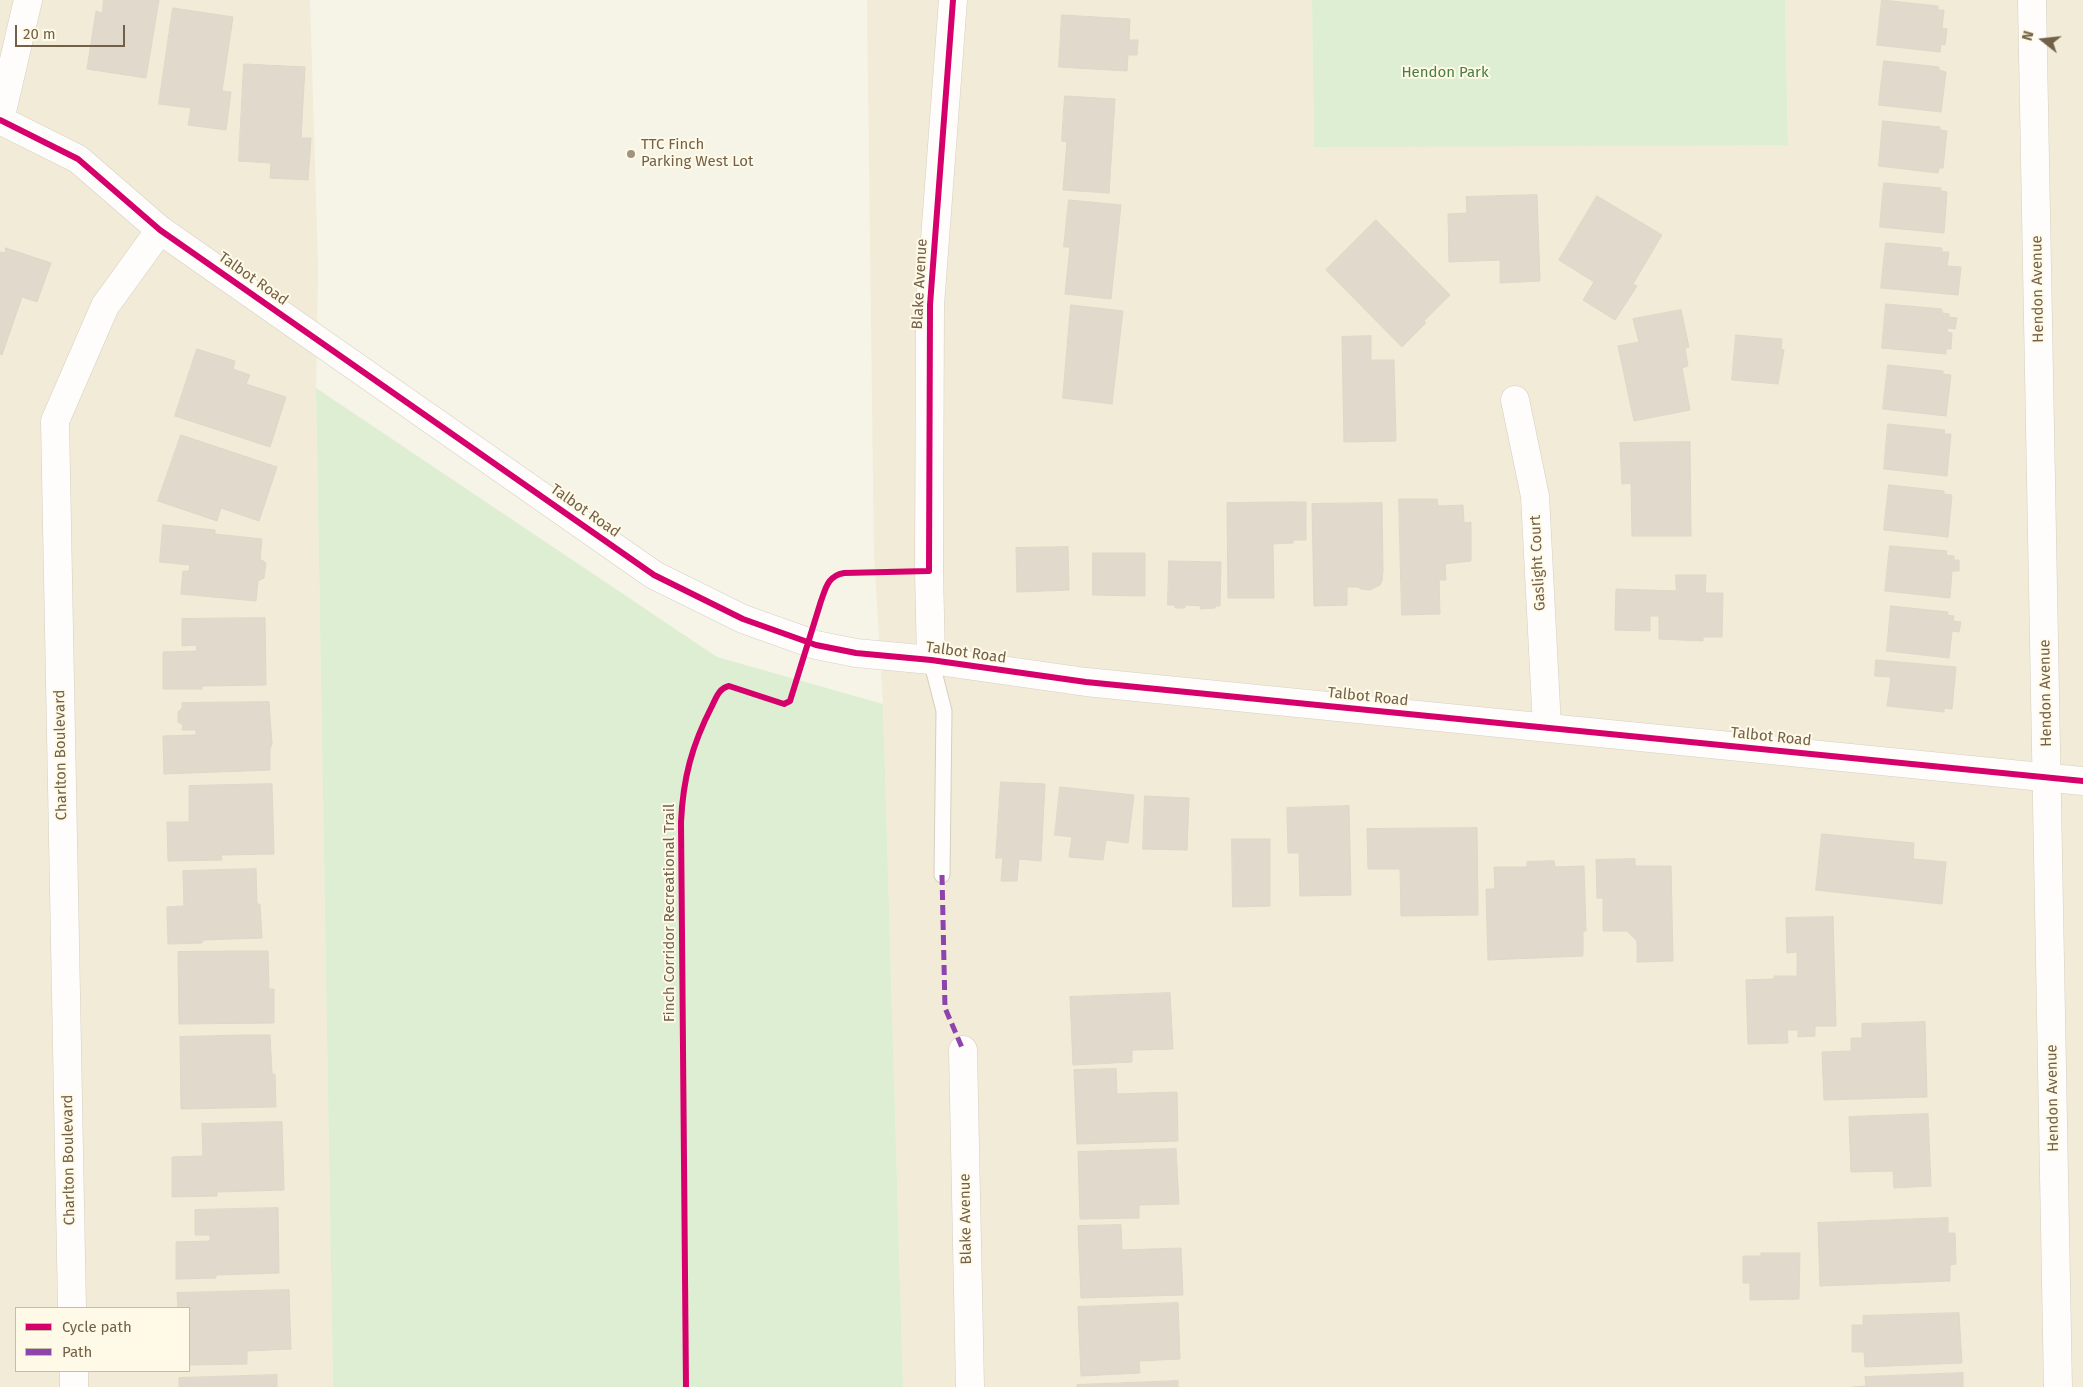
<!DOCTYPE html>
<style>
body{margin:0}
#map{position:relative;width:2083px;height:1387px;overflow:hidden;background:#f6f3e7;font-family:"Fira Sans",sans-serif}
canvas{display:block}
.legend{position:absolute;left:15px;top:1307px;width:175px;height:65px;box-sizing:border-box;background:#fffae7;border:1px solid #c7bca7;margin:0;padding:6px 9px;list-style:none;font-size:15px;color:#736048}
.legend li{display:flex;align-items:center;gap:10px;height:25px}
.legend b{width:25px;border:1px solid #c7bca7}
.north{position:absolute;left:2018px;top:15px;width:50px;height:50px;-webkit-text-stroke:4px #fffae7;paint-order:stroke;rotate:286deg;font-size:14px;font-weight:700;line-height:20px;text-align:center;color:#736048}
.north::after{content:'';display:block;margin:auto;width:18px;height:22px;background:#736048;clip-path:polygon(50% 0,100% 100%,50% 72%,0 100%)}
.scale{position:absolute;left:15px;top:25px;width:110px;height:22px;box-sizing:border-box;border:2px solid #736048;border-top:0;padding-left:6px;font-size:15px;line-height:18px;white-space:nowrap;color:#736048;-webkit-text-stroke:4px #fffae7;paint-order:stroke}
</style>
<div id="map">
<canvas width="2083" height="1387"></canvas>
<ul class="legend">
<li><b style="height:6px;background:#d6006c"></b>Cycle path</li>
<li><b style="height:6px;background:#8e44ad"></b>Path</li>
</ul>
<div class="north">N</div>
<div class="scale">20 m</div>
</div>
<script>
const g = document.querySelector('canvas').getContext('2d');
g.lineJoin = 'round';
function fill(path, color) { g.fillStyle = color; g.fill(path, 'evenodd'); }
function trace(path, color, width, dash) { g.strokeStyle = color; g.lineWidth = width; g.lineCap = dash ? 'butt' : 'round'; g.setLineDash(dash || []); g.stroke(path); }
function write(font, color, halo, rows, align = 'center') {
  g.font = font + ' "Fira Sans",sans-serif'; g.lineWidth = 4; g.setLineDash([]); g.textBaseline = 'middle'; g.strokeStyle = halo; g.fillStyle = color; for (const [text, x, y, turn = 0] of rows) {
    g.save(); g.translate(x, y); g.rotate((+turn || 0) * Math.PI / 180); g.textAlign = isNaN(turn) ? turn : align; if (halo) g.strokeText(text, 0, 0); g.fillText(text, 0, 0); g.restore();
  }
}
const residential = new Path2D(`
 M 0,0 L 310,0 L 318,268 L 316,388 L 333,1387 L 0,1387 ZM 16,1308 L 189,1308 L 189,1371 L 16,1371 Z
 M 867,0 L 1312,0 L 1314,146 L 1788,144 L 1785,0 L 2083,0 L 2083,1387 L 903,1387 L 883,704 L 874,553 Z`);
const green = new Path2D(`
 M 1312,0 L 1785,0 L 1788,145 L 1314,147 Z
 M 316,388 L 717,657 L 883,704 L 903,1387 L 333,1387 Z`);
const building = new Path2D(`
 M 104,0 L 159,0 L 146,78 L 87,69 L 96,11 L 102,13 Z
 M 1882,0 L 1938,6 L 1938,10 L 1944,10 L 1942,28 L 1947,29 L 1945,45 L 1941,44 L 1940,52 L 1877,45 Z
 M 173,8 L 233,17 L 222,91 L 231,92 L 226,130 L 188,125 L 191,108 L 159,104 Z
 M 1062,15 L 1130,19 L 1129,40 L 1138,40 L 1137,55 L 1128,55 L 1127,71 L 1059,67 Z
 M 1884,61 L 1939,67 L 1939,70 L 1946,72 L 1941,112 L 1879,105 Z
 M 244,64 L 305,67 L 301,138 L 311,138 L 308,180 L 270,178 L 271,163 L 239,161 Z
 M 1065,96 L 1115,99 L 1109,193 L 1063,190 L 1067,142 L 1062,141 Z
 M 1883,121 L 1940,127 L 1940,130 L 1947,131 L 1943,168 L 1939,168 L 1938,173 L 1879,166 Z
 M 1884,183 L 1941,188 L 1941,191 L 1947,192 L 1944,233 L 1880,227 Z
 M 1537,195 L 1540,281 L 1500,283 L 1500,260 L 1449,262 L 1448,214 L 1467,213 L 1466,197 Z
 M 1597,196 L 1662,235 L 1633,284 L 1637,286 L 1615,320 L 1583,300 L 1594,282 L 1559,260 Z
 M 1069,200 L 1121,205 L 1111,299 L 1065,294 L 1070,247 L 1064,247 Z
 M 1376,220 L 1450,295 L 1424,321 L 1426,323 L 1402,347 L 1326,270 Z
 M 1886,243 L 1942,248 L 1942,252 L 1949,252 L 1947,266 L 1961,267 L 1958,295 L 1881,288 Z
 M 6,248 L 51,263 L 37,302 L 22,297 L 2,355 L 0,354 L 0,252 L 5,253 Z
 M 1886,304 L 1942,309 L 1942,313 L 1949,314 L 1949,317 L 1957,318 L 1955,329 L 1948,328 L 1947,332 L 1952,333 L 1951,349 L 1946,349 L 1946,354 L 1882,348 Z
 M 1071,305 L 1123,311 L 1112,404 L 1063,398 Z
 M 1681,310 L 1689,347 L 1685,348 L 1688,366 L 1682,368 L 1690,410 L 1634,421 L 1618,346 L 1639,342 L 1633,319 Z
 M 1736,335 L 1782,339 L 1781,349 L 1784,350 L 1778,384 L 1732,380 Z
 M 1371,336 L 1371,360 L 1394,360 L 1396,441 L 1344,442 L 1342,337 Z
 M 197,349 L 235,361 L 233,369 L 250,375 L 246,384 L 286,397 L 270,447 L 175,416 Z
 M 1888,365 L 1943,371 L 1943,374 L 1951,375 L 1946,416 L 1883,409 Z
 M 1888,424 L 1945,430 L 1944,434 L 1951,434 L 1947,476 L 1884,469 Z
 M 181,435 L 277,467 L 259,521 L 221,508 L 217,521 L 158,501 Z
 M 1690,442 L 1691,536 L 1632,536 L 1631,483 L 1622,484 L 1620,443 Z
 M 1889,485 L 1944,491 L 1944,494 L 1952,495 L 1948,537 L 1884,530 Z
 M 1399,499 L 1437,499 L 1438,506 L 1463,505 L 1464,523 L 1471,522 L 1471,561 L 1445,564 L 1446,580 L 1439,580 L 1440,614 L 1402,615 Z
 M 1292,502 L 1306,502 L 1306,540 L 1293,540 L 1293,543 L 1273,544 L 1274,598 L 1228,598 L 1227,503 Z
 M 1382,503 L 1383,570 L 1382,581 L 1380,585 L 1370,590 L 1361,589 L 1358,587 L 1347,587 L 1347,605 L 1314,606 L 1312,504 Z
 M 163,525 L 215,530 L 215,534 L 262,539 L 260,559 L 266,563 L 264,578 L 258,581 L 256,601 L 181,594 L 183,571 L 189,571 L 190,565 L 160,562 Z
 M 1890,546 L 1947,551 L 1946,555 L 1954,556 L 1954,560 L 1959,560 L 1959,571 L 1952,571 L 1950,598 L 1885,591 Z
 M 1068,547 L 1069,590 L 1017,592 L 1016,548 Z
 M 1093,553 L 1145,553 L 1145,596 L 1093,595 Z
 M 1169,561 L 1221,562 L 1220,606 L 1215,606 L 1215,608 L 1200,609 L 1201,606 L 1185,605 L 1185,608 L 1175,608 L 1175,605 L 1168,605 Z
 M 1676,575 L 1706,575 L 1705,593 L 1723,593 L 1722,637 L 1703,637 L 1703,641 L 1659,639 L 1659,616 L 1650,616 L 1650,631 L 1615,630 L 1616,589 L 1676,591 Z
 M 1891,606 L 1948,612 L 1947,615 L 1954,616 L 1953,621 L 1961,622 L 1959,632 L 1952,631 L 1949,658 L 1887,651 Z
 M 265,618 L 266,685 L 202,686 L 202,689 L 163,689 L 163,652 L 197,651 L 196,645 L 182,646 L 182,619 Z
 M 1876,660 L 1956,667 L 1952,709 L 1944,708 L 1944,712 L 1887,706 L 1891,677 L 1875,676 Z
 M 269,702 L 272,744 L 270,749 L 270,770 L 164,774 L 163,736 L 196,735 L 196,730 L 182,730 L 183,725 L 178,722 L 178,712 L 182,708 L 182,703 Z
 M 1001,782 L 1045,784 L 1041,861 L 1019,859 L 1017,881 L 1001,881 L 1003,858 L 996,858 Z
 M 272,784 L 274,854 L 221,855 L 222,860 L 168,861 L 167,822 L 189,822 L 189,786 Z
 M 1060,787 L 1134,795 L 1128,843 L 1106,840 L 1103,860 L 1069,857 L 1072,837 L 1055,835 Z
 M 1145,796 L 1189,798 L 1187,850 L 1143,849 Z
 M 1349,806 L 1351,895 L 1300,896 L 1299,853 L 1288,853 L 1287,808 Z
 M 1477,828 L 1478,915 L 1401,916 L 1400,869 L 1368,869 L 1367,829 Z
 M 1822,834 L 1914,843 L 1913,859 L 1946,862 L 1942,904 L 1816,890 Z
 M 1232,839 L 1270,839 L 1270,906 L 1233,907 Z
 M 1635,859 L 1635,866 L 1671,866 L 1673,961 L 1637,962 L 1637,941 L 1627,931 L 1603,931 L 1603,898 L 1597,898 L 1596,860 Z
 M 1554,861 L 1555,867 L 1584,866 L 1586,931 L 1583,931 L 1583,956 L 1488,960 L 1486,889 L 1495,889 L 1494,867 L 1527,867 L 1527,862 Z
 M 256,869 L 257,904 L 260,904 L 262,938 L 203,940 L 202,943 L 168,944 L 167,907 L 184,906 L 183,871 Z
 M 1833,917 L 1836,1026 L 1815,1026 L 1815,1036 L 1798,1037 L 1798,1030 L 1787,1030 L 1788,1043 L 1748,1044 L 1746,980 L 1774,979 L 1774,976 L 1797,976 L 1797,952 L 1787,953 L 1786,918 Z
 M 240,951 L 268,951 L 269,989 L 274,989 L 274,1023 L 179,1024 L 178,952 Z
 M 1170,993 L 1173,1049 L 1132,1050 L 1132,1062 L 1073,1065 L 1070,997 Z
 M 1925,1022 L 1927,1097 L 1824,1100 L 1822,1052 L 1851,1051 L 1851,1038 L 1862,1038 L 1862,1024 Z
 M 242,1035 L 270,1035 L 272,1074 L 275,1074 L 276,1107 L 181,1109 L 180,1037 Z
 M 1116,1069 L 1117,1094 L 1177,1092 L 1178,1141 L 1077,1144 L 1074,1070 Z
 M 1928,1114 L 1931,1186 L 1894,1188 L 1893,1171 L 1851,1172 L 1849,1117 Z
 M 282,1122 L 284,1190 L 217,1192 L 217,1196 L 172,1197 L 172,1157 L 203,1156 L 202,1124 Z
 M 1176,1149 L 1179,1204 L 1139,1205 L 1139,1218 L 1080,1219 L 1078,1152 Z
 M 278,1208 L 279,1273 L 216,1275 L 216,1278 L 176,1279 L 176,1242 L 210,1241 L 210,1235 L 195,1235 L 195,1210 Z
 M 1948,1218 L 1948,1233 L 1955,1233 L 1956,1264 L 1950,1265 L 1950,1281 L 1820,1286 L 1818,1223 Z
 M 1121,1225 L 1122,1250 L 1181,1248 L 1183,1295 L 1081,1298 L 1078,1226 Z
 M 1761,1253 L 1800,1253 L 1799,1299 L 1750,1300 L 1750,1283 L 1743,1283 L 1743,1256 L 1761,1256 Z
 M 289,1290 L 291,1349 L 247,1351 L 247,1364 L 189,1365 L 189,1308 L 178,1308 L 177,1293 Z
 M 1178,1303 L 1180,1359 L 1139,1361 L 1140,1373 L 1081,1376 L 1078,1307 Z
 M 1959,1313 L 1962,1363 L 1865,1367 L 1864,1352 L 1852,1352 L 1852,1325 L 1863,1325 L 1863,1316 Z
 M 1963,1373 L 1963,1387 L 1853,1387 L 1866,1386 L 1865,1377 Z
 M 277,1375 L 277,1387 L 179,1387 L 179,1378 Z
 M 1178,1381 L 1178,1387 L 1077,1387 L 1077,1385 Z`);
const lane = new Path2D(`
 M 931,660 L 944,711 L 942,875`);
const street = new Path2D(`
 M 2032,0 L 2058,1387
 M 0,120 L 28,0
 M 1515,400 L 1535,496 L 1547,727
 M 931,660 L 929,571 L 930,305 L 953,0
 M 963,1050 L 970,1387
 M 72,1308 L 55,421 L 105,306 L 160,230
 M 74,1371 L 74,1387`);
const secondary = new Path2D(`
 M 0,120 L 78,159 L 160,230 L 654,575 L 743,619 L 816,645 L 856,653 L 931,660 L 1086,682 L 2083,781`);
const quiet = new Path2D(`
 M 942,875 L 945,1008 L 963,1050`);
const cycleway = new Path2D(`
 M 0,120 L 78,159 L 160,230 L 654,575 L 743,619 L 816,645 L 856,653 L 931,660 L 1086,682 L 2083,781
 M 686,1387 L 681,822 C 683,778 692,745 712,706 C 716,698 719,688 729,686 L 784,704 L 790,701 L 821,601 C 826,587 828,576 844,573 L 929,571 L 930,305 L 953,0`);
const markers = [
 [631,154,5,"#a19380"]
];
const parkNames = [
 ["Hendon Park",1445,73]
];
const poiNames = [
 ["TTC Finch",641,145],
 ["Parking West Lot",641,162]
];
const streetNames = [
 ["Talbot Road",253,279,35],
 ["Blake Avenue",920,284,-87],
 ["Hendon Avenue",2038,289,-91],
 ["Talbot Road",585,511,35],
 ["Gaslight Court",1538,563,-93],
 ["Talbot Road",966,653,8],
 ["Hendon Avenue",2046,693,-91],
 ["Talbot Road",1368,697,6],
 ["Talbot Road",1771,737,6],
 ["Charlton Boulevard",61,755,-91],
 ["Finch Corridor Recreational Trail",670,913,-90],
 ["Hendon Avenue",2053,1098,-91],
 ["Charlton Boulevard",69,1160,-91],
 ["Blake Avenue",966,1219,-91]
];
fill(residential, '#f1ebd7');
fill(green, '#ddeed2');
fill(building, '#e0d9cc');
trace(building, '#dfd8c9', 1);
trace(lane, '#d5cfc2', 17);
trace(street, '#d5cfc2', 29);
trace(secondary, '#d6d0c4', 29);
trace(lane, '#fefdfb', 15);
trace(street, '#fefdfb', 28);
trace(secondary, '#fefdfb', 28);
trace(quiet, '#8e44ad', 5, [10, 5]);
trace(cycleway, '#d6006c', 6);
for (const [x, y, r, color] of markers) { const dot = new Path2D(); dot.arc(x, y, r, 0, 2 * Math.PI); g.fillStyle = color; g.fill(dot); trace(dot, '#fffae7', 2); }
write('15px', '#497e43', '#fffae7', parkNames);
write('15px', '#736048', '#fffae7', poiNames, 'left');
write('15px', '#736048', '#fffae7', streetNames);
</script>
